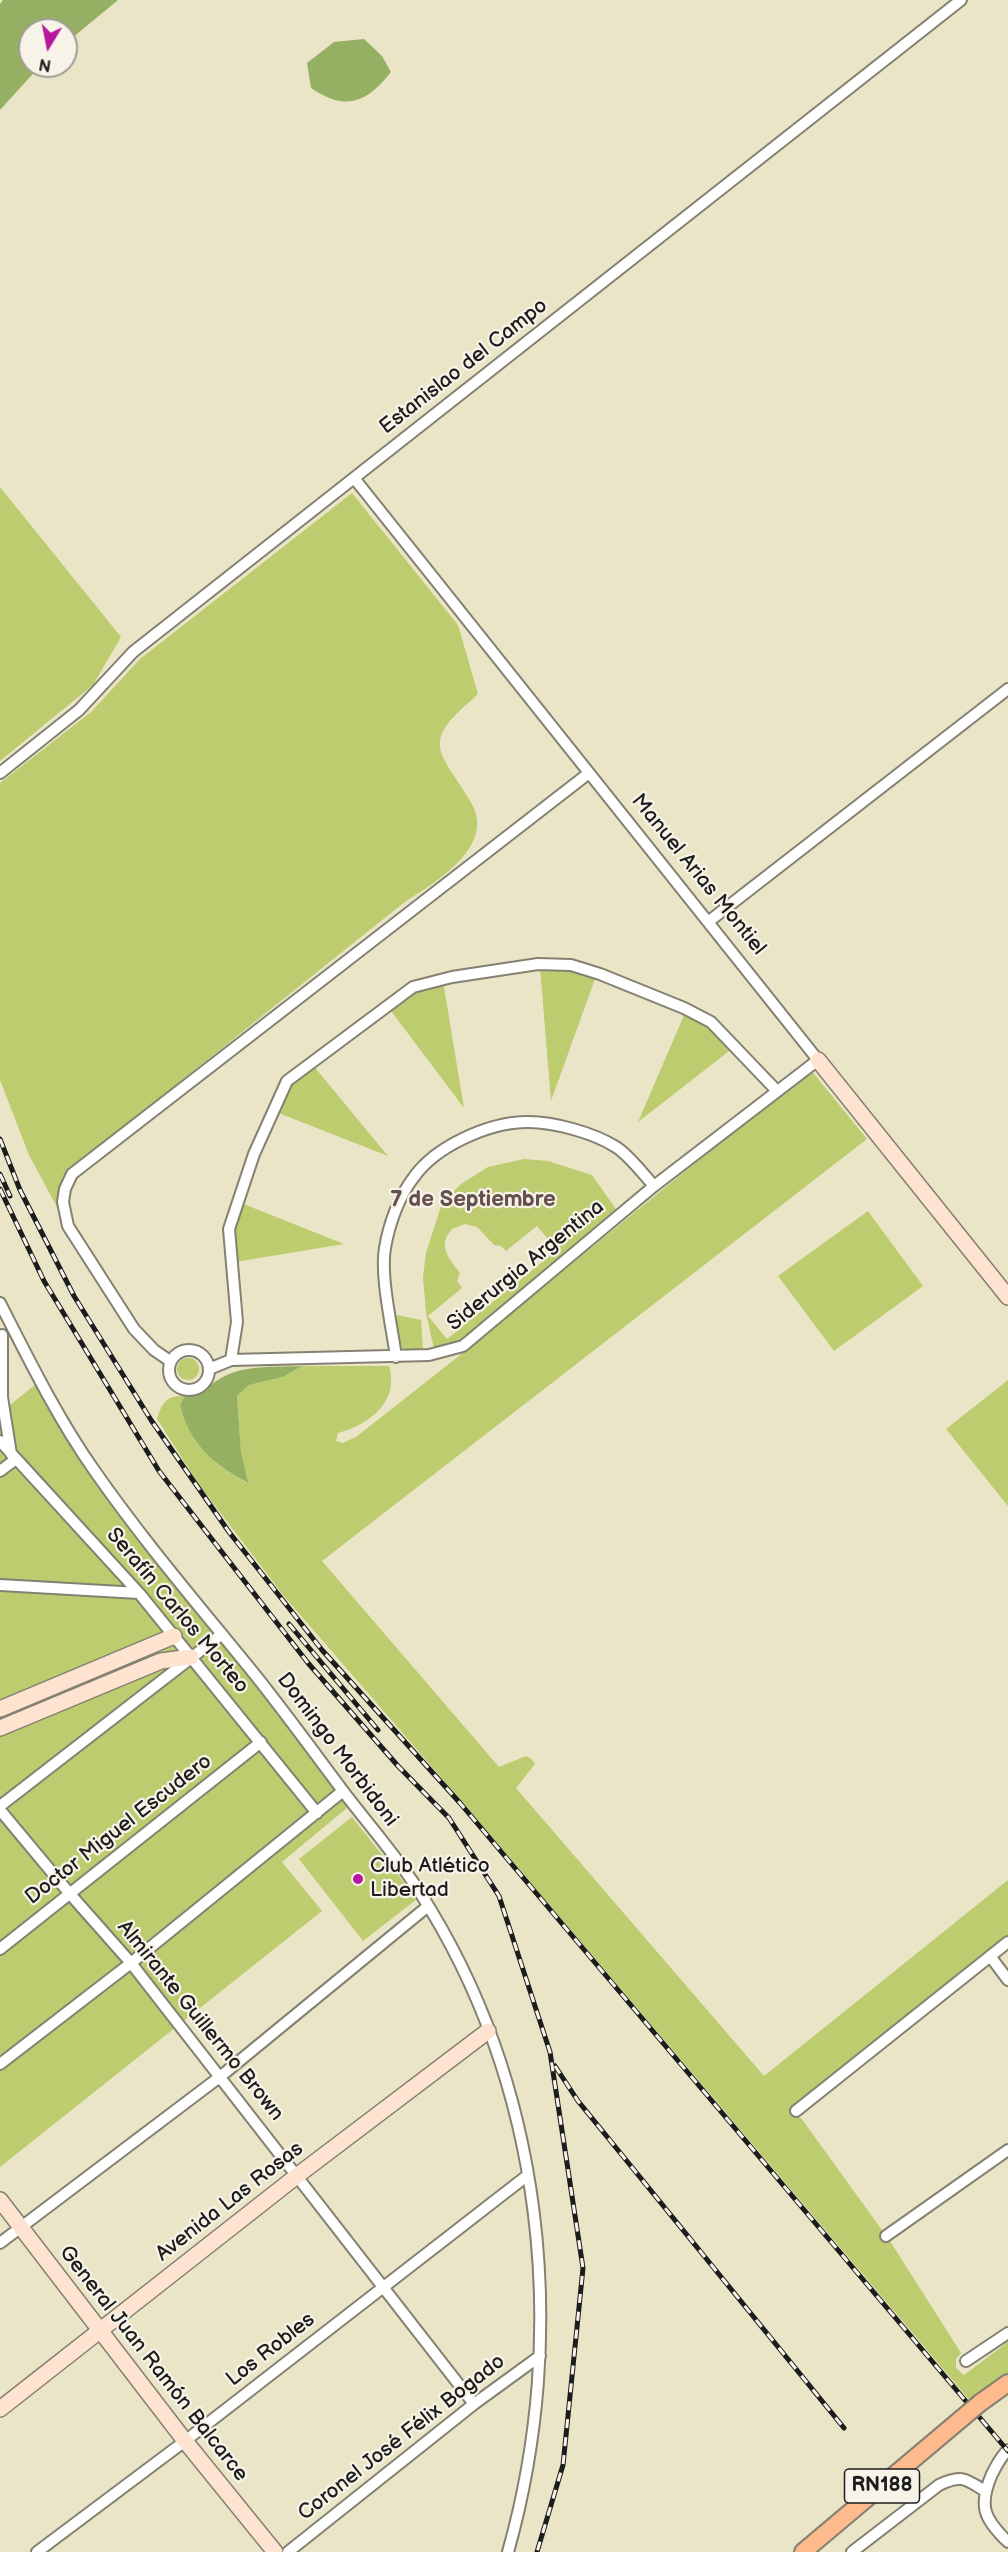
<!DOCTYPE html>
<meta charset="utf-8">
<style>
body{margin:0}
#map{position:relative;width:1008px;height:2552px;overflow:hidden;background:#ebe5c8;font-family:"Balsamiq Sans",sans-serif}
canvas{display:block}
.north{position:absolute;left:18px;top:18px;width:60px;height:60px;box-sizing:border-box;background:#f7f3e8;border:2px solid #9f9d96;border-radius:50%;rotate:190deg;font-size:16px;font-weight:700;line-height:24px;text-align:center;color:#1c1c1c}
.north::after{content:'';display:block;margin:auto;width:21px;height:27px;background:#b5179e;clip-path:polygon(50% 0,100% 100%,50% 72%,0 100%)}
</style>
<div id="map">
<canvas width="1008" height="2552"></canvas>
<div class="north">N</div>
</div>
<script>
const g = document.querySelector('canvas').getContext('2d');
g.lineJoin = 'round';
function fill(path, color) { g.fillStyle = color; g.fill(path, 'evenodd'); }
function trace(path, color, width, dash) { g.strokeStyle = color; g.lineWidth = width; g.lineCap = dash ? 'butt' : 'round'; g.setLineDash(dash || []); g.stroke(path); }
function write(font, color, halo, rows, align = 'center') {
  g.font = font + ' "Balsamiq Sans",sans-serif'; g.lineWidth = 4.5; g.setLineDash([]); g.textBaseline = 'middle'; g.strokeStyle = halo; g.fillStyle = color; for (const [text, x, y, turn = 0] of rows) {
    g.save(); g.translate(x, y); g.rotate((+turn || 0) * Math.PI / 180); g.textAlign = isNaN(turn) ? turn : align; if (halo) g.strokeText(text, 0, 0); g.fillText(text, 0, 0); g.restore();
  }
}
const green = new Path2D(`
 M 0,487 L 121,637 L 93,685 L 0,761 Z
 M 352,493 L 458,625 L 478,694 C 466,706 443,722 440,740 C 438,750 445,761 450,770 C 457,781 473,802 476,814 C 486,855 428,886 401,905 L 67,1172 L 59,1191 L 58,1209 L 29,1155 L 0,1080 L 0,783 L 91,712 L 140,659 Z
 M 540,967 L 571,968 L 596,976 L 551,1101 Z
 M 443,981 L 464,1108 L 388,1007 L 414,989 Z
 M 685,1013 L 709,1026 L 733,1048 L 638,1122 Z
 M 312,1064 L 388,1156 L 276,1112 L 290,1084 Z
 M 810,1069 L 867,1139 L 322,1561 L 499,1767 L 526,1756 L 532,1759 L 535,1764 L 516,1788 L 764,2076 L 1008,1880 L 1008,1935 L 790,2108 L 791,2115 L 801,2118 L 882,2230 L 880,2236 L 886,2241 L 890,2241 L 961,2353 L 956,2359 L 956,2368 L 964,2375 L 1008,2342 L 1008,2377 L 972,2403 L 471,1812 L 283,1595 L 200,1486 L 157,1419 C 162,1403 166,1395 185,1396 L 180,1405 C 189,1444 214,1465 247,1483 L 241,1452 L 237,1396 L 249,1385 L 283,1377 L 302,1366 L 389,1366 C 400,1401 369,1425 338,1433 L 336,1441 L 343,1443 L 356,1437 L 464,1352 Z
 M 524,1159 L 548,1161 L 592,1175 L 618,1212 L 465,1338 L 451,1345 L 434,1349 L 426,1313 L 423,1277 L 426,1253 L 442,1203 L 461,1184 L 488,1167 ZM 465,1224 L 477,1227 L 494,1245 L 501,1246 L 506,1251 L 537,1226 L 557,1250 L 447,1339 L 428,1316 L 462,1288 L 457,1281 L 460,1273 C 449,1259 437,1245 452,1229 Z
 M 241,1203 L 344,1244 L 235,1262 L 231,1230 Z
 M 868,1211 L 923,1286 L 834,1351 L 778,1276 Z
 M 397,1315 L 421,1320 L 423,1350 L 404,1349 L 398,1345 L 395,1317 Z
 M177 1369a11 11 0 1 1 22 0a11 11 0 1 1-22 0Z
 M 41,1380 L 91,1466 L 353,1803 L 282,1862 L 322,1911 L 0,2167 L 0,1413 Z
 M 1008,1380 L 1008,1506 L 946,1429 Z
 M 352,1817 L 417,1899 L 363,1941 L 299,1859 Z`);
const forest = new Path2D(`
 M 3,0 L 118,0 L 66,43 L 66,30 L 30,30 L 30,66 L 40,66 L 0,110 L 0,4 Z
 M 364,39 L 382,56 L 391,72 C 366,104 345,111 311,88 L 307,63 L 334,42 Z
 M 302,1366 L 283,1377 L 249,1385 L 237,1396 L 241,1452 L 248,1483 C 214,1465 189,1444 180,1405 L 185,1396 C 207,1393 209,1383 227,1375 C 248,1365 279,1367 302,1366 Z`);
const street = new Path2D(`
 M 0,773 L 79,710 L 133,652 L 961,0
 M 708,922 L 1008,689
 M 0,1303 C 28,1358 58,1419 94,1470 C 144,1542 201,1608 256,1676 C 287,1715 316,1755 346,1795 C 370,1826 397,1857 419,1891 C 544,2085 570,2332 508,2552
 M 2,1335 L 2,1397 L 11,1454
 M169 1370a20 20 0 1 1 40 0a20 20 0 1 1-40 0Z
 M 396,1357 C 392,1327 380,1276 385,1248 C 389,1224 399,1196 414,1177 C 436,1146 488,1123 525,1122 C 552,1121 594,1133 616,1147 C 630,1156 643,1174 654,1186
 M 231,1360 L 237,1322 L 229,1229 L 254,1154 L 287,1081 L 413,987 L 452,977 L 538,964 L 571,965 L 600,974 L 684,1008 L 711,1022 L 777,1091
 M 170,1361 L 154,1350 L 134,1329 L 68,1226 L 63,1202 L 65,1189 L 72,1174 L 589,773
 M 209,1369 L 231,1360 L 429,1355 L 463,1346 L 654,1186 L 818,1060 L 354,478
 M 0,1441 L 139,1593 L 317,1813
 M 0,1471 L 16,1459
 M 0,1585 L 139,1593
 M 0,1806 L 222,1634
 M 0,1810 L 70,1894 L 131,1963 L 474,2404
 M 0,1949 L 261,1742
 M 990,1956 L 1008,1980
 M 0,2064 L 131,1963 L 343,1791
 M 796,2111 L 1008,1942
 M 886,2236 L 1008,2150
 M 0,2243 L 221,2076 L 427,1907
 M 966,2361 L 1008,2333
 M 1008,2450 C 1000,2457 997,2465 992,2474 C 978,2506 984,2519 1008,2542
 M 37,2552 L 185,2441 L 528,2175
 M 288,2552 L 474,2404 L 540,2356
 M 852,2552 L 939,2485 C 961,2474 966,2479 985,2491`);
const secondary = new Path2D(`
 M 818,1060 L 1008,1297
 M 0,1709 L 174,1636
 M 0,1728 L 161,1661 L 191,1657
 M 0,2200 L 185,2441 L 275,2552
 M 0,2409 L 298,2175 L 488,2031`);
const primary = new Path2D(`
 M 980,2403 L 1008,2383
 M 803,2552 L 961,2419`);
const rail = new Path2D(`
 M 0,1139 L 20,1190 L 74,1296 L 151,1420 L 229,1532 L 322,1650 L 460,1803 L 1008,2451
 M 0,1174 L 10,1196
 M 0,1189 L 44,1281 L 159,1471 L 308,1663 L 398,1766 L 449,1818 L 499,1896 L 550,2052 L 583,2268 L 563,2465 L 537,2552
 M 289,1624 L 378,1730
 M 555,2066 L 578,2101 L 613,2144 L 844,2428`);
const primaryBridge = new Path2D(`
 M 961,2419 L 980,2403`);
const markers = [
 [358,1879,6,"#b5179e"]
];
const shields = [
 [882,2486,75]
];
const shieldNames = [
 ["RN188",882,2486]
];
const streetNames = [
 ["Estanislao del Campo",464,367,-38],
 ["Manuel Arias Montiel",698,875,51],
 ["Siderurgia Argentina",526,1266,-39],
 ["Serafín Carlos Morteo",177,1611,50],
 ["Domingo Morbidoni",337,1750,53],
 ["Doctor Miguel Escudero",119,1830,-38],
 ["Almirante Guillermo Brown",200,2021,51],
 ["Avenida Las Rosas",230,2202,-38],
 ["Los Robles",271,2350,-38],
 ["General Juan Ramón Balcarce",153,2364,52],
 ["Coronel José Félix Bogado",402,2438,-38]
];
const poiNames = [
 ["Club Atlético",370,1867],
 ["Libertad",370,1891]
];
const neighbourhoodNames = [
 ["7 de Septiembre",473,1200]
];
fill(green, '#bccc6f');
fill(forest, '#95b062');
trace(street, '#848072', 14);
trace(secondary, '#848072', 18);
trace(primary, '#848072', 20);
trace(street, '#fff', 10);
trace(secondary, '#fee3d1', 15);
trace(primary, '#fcba8d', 16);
trace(rail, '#1c1c1c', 5);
trace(rail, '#f7f3e8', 3, [9]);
trace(primaryBridge, '#848072', 20, []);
trace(primaryBridge, '#fcba8d', 16);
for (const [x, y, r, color] of markers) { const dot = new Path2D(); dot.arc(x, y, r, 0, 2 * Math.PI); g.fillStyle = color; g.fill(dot); trace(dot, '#f7f3e8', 2); }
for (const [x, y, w] of shields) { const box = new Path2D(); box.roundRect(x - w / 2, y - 17, w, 34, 4.5); g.fillStyle = '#f7f3e8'; g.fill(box); trace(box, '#1c1c1c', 1.5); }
write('bold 20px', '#1c1c1c', null, shieldNames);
write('21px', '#1c1c1c', '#f7f3e8', streetNames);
write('21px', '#1c1c1c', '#f7f3e8', poiNames, 'left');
write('bold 22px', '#66504d', '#f7f3e8', neighbourhoodNames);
</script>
